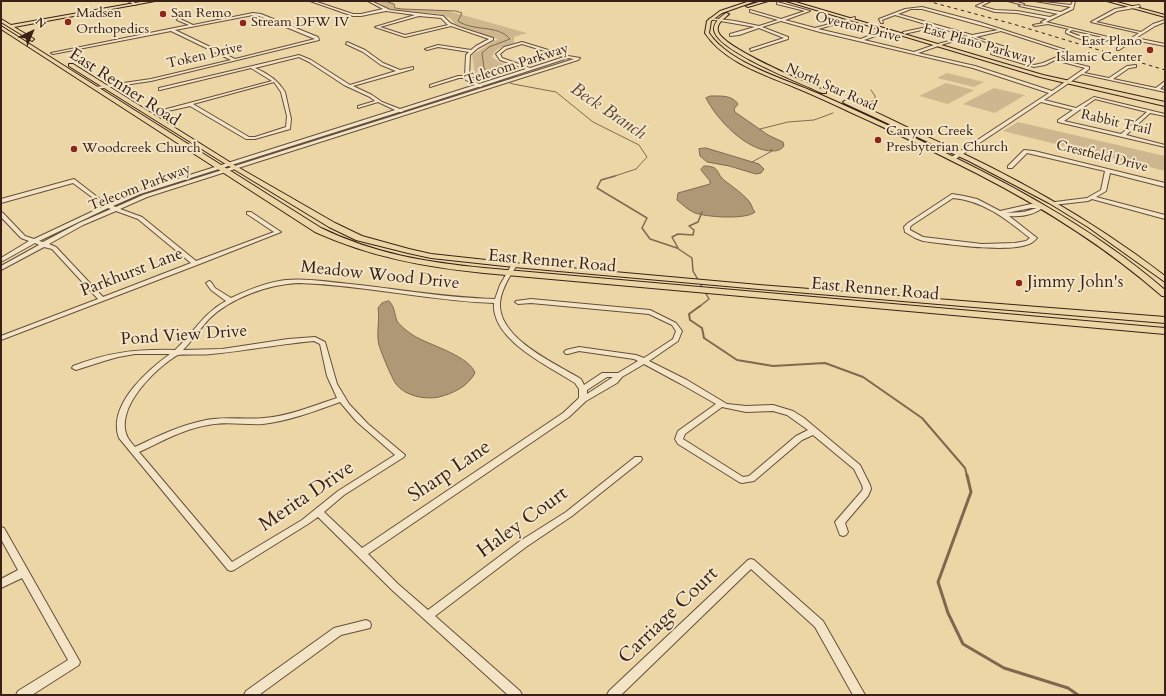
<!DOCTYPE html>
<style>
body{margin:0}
#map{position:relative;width:1166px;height:696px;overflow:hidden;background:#ecd6a6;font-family:Cardo,serif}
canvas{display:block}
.frame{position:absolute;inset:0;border:2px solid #392118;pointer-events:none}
.north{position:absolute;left:12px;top:12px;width:40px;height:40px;-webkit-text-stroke:3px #f3e4c5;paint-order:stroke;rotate:44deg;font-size:11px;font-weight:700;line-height:16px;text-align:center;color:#392118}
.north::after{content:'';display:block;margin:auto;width:14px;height:18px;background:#392118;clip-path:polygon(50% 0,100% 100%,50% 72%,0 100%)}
</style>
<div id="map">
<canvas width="1166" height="696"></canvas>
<div class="frame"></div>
<div class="north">N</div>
</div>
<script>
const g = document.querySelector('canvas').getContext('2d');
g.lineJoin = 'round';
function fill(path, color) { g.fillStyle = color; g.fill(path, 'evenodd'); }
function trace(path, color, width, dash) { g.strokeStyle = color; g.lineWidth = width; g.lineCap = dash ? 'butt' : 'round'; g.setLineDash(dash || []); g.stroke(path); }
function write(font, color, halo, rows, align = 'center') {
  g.font = font + ' Cardo,serif'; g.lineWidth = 4; g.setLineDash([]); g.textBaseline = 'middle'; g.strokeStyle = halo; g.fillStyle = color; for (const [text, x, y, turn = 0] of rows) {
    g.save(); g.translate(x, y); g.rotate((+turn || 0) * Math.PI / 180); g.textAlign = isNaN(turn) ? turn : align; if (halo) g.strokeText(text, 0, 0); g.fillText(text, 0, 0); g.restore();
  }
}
const green = new Path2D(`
 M 377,1 L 385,1 L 394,4 L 395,8 L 402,9 L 445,10 L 527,33 L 514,37 L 514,43 C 505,46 495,47 492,57 L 499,62 L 519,69 L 483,81 L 475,74 L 472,55 L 498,39 L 465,28 L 455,24 L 450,18 L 440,14 L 395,10 L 387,8 Z
 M 947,73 L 984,82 L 974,87 L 937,78 Z
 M 946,83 L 974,90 L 948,104 L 919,96 Z
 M 994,88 L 1025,95 L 995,113 L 963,104 Z
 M 1018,122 L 1165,156 L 1165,171 L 1003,131 Z`);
const water = new Path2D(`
 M 711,96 C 721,96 732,95 738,104 L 734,109 L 735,112 L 768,135 L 783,142 L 784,146 C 780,151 776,151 770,151 C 745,149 717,120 706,98 Z
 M 706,148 L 759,164 L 764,169 L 761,173 L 756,174 L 729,166 L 707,162 L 700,156 L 699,149 Z
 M 704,166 C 721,166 715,173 725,181 C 733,187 742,193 749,201 C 752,205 752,209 755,212 C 746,220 706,217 695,213 C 688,210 683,205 677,200 L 678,193 L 710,184 L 710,181 L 701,170 Z
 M 389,301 C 395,307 394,313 397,321 C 401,327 412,335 418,338 C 433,346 470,357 475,373 C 467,387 454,393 439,397 C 425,400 405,396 396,384 C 392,379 381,352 379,345 C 376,334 380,320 378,308 L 382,303 Z`);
const streamFar3 = new Path2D(`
 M 385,1 L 394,4 L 395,8 L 402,9 L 456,11 L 462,13 L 458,21 C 474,32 497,24 510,39 L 489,47 L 482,53 L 484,68 L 492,76 L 513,84 L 556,92 L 593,122 L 639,145 L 647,157 L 636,169 L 612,177
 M 861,106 L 875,100 L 875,96 L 871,90
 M 760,129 L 788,122 L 814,120 L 833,113
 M 752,162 L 772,151 L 771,149`);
const streamFar2 = new Path2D(`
 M 615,176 L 601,180 L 597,188 L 647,218 L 642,228 L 650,239 L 677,248 L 692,258 L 693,271 L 709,299 L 699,307
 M 678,248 L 672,237 L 678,234 L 693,235 L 694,230 L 689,226 L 698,222 L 702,212`);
const streamFar1 = new Path2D(`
 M 700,306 L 689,314 L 690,320 L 702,328 L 704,338 L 737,360 L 773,366 L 825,363 L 863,377 L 922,418 L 965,468 L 967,476`);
const stream = new Path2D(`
 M 967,475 L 971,492 L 938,582 L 948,613 L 963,644 L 1004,668 L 1068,688 L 1078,695`);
const minor = new Path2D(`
 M 128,1 L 132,1 L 137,4 L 135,5 Z
 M 310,1 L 314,1 L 353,14 L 361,14 L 383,9 L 368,1 L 371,1 L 390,10 L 443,16 L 450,23 L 459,27 L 493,38 L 493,40 L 478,48 L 470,55 L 469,76 L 473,77 L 469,78 L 479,84 L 526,69 L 500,60 L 496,54 L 504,47 L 522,42 L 568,56 L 580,58 L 578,60 L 147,197 L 120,209 L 142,217 L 196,261 L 274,232 L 247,214 L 247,212 L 251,212 L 281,232 L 197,265 L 1,340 L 1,336 L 98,299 L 52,249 L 44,247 L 1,270 L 1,266 L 39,245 L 35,243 L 1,262 L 1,258 L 29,241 L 21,238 L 1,217 L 1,212 L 3,213 L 25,236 L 34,239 L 104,206 L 73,183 L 1,203 L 1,199 L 74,179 L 105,203 L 108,204 L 136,192 L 395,110 L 378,102 L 358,108 L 358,106 L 375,101 L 370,97 L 344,85 L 309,62 L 299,57 L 255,68 C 267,73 278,80 285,92 L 291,119 L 290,129 L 255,139 L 246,139 L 190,106 L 150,115 L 148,114 L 272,81 L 251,68 L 160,90 L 159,90 L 159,88 L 299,55 L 311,60 L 350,85 L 396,71 L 381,65 L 363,52 L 346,44 L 347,42 L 365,50 L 383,63 L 400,70 L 413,67 L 413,69 L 353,86 L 372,95 L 382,102 L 400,109 L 475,85 L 466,80 L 465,78 L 459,78 L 430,87 L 430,85 L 458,76 L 465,76 L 466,55 L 469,52 L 438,47 L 427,50 L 425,49 L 438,45 L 471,50 L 476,46 L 489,39 L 451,26 L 405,37 L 375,27 L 415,15 L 386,11 L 361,16 L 353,16 ZM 419,16 L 441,18 L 448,25 L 405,35 L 380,27 ZM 522,44 L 564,57 L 530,68 L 502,58 L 500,54 L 506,49 ZM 568,58 L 574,59 L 143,195 L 116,207 L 113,206 L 140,194 L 399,112 L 402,112 L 403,111 L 478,87 L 481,87 L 482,86 ZM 274,82 L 281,92 L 287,116 L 286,127 L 255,137 L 249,137 L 193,104 ZM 108,208 L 111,209 L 79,223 L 43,242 L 39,241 ZM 116,211 L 138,219 L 191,263 L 103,297 L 56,247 L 49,244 L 83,225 Z
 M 987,1 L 991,1 L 981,6 L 995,10 L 1017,11 L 1050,17 L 1058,14 L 1019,6 L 1021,5 L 1061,12 L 1071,7 L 1035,1 L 1071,5 L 1073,1 L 1075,1 L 1073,9 L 1046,22 L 1112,38 C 1098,47 1079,39 1066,33 L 1066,31 L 1069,29 L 1048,24 L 1035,26 L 1033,25 L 1044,23 L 1041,22 L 1047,19 L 1017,13 L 995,12 L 976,6 ZM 1072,30 L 1107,38 C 1094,42 1081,37 1069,32 Z
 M 1008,1 L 1013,1 L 1024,4 L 1023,5 Z
 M 777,2 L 810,11 L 785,20 L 815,28 L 855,17 L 855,19 L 818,29 L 861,39 L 875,33 L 877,31 L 879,32 L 878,35 L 864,40 L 914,52 L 934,45 L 968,36 L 935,27 L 904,34 L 903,32 L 932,26 L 895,15 L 882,20 L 883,23 L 881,23 L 879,19 L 905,9 L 922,7 L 979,22 L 1069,51 L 1066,52 L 1001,31 L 976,37 L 1008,48 L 996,53 L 1034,65 L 1043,63 L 1059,56 L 1061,57 L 1058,59 L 1089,67 L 1089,69 L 1084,73 L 1109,78 L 1127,66 L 1136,65 L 1136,67 L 1129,68 L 1113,79 L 1156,88 L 1165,81 L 1165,84 L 1160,89 L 1165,90 L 1165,92 L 1082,74 L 1044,100 L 1076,108 L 1094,97 L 1165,114 L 1165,116 L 1150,113 L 1126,135 L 1165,145 L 1165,147 L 1058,122 L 1058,120 L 1073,110 L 1041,102 L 954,160 L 950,160 L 950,158 L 1049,93 L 973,68 L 820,32 L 781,21 L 762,27 L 788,37 L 788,39 L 751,51 L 750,49 L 784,38 L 759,28 L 739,35 L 730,36 L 730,34 L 755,27 L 709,19 L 711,18 L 735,21 L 759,26 L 778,20 L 750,12 L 750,10 L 781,19 L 805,11 L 777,4 ZM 911,9 L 922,9 L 998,30 L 972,35 L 898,14 ZM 972,37 L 1003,48 L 991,52 L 991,54 L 1034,67 L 1045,65 L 1055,60 L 1085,68 L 1052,91 L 975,66 L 918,53 L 947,43 ZM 1095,99 L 1147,112 L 1121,134 L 1064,121 Z
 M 1139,5 L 1140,7 L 1117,11 L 1096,22 L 1141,32 L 1153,24 L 1165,20 L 1165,22 L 1155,26 L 1136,38 L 1165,44 L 1165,46 L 1134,40 L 1119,50 L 1117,50 L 1117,48 L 1139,33 L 1091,22 L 1115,9 Z
 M 253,13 L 261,14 L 318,37 L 319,40 L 151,81 L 97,89 L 95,88 L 96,87 L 151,79 L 231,60 L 171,31 L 53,54 L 51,53 L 189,25 L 177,20 L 178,18 L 193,25 ZM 253,15 L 259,16 L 315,39 L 235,59 L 175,30 Z
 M 1024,150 L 1034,151 L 1165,183 L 1165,187 L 1110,173 L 1106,191 L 1096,197 L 1165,215 L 1165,219 L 1092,199 L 1088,201 L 1053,205 L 1053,203 L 1055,202 L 1087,198 L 1101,190 L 1105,171 L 1027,153 L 1012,168 L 1008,168 L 1008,166 Z
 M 952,194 L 964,196 L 977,199 L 1000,211 L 1031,204 L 1044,205 L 1044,207 C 1034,215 1021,217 1009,216 L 1037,238 C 1035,240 1032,243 1029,244 C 1008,253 947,244 923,241 L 915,238 L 905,232 L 904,227 L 908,223 ZM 953,198 C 984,201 1006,219 1030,238 L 1026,241 L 1015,243 L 982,244 L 923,237 L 910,230 L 910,227 L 912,225 ZM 1031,208 L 1037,208 L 1024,212 L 1006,213 Z
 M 514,263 L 517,265 C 509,277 499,293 500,307 C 502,340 556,364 581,379 L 584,385 L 602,373 L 618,373 L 638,361 L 634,359 L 579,351 L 568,354 L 566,354 L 564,352 L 566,350 L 579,347 L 636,355 L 644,358 L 673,339 L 676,331 L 672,325 L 649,314 L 531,303 L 518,304 L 515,302 L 516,301 L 531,299 L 650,310 L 676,323 L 682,331 L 678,341 L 649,361 L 687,380 L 727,404 L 746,406 L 773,405 L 793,411 L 804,418 L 860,465 L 870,485 L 871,489 L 868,496 L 845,523 L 848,532 L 846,535 L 843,536 L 840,535 L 835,522 L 861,492 L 863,489 L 862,485 L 854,469 L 813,435 L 802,440 L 754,481 L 742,483 L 739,482 L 678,444 L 675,439 L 678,431 L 716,404 L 681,384 L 644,364 L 622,377 L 617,383 L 586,401 L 569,417 L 368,554 L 398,584 L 428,610 L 520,541 L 566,512 L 635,457 L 641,457 L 642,459 L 641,461 L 572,516 L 526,547 L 435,616 L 520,691 L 522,695 L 508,695 L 392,590 L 318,517 L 308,524 L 234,570 L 231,571 L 228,570 L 119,438 C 118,435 117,432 117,429 C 114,400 149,369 170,354 L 135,354 L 118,357 L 104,361 L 76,370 L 72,368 L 73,366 C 109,352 137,349 175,350 C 194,333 202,314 226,301 L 211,290 L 206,283 L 209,281 L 211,282 L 215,288 L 231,298 C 248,290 267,282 286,280 C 307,278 329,282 350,284 C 398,289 446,298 495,299 L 500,285 L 512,264 ZM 299,283 C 365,285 429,301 494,303 C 491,340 549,366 575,383 L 579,389 L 579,398 L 563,413 L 362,548 L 324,512 L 344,495 L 404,457 L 405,455 L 368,424 L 349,404 L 337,384 L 325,342 L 315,337 L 288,339 L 222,349 L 183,350 C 192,341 200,329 209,319 C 230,298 269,284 299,283 ZM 314,341 L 320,344 L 327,376 L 337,398 C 313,406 289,416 264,418 C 244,420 225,416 206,420 C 181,425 158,436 135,447 C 130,441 126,437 125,429 C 122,403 151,374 170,360 C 172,359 175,356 178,355 C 181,354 205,355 211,354 C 245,351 279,344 314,341 ZM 607,377 L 613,377 L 587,394 L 587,390 ZM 340,402 L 356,421 L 395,455 L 338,491 L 302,520 L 232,562 L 139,452 C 161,442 183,429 208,425 C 226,421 244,425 263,424 C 289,421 315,411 340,402 ZM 722,407 L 746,412 L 773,411 L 787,415 L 808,430 L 796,436 L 749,476 L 743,477 L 683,439 L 685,434 Z
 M 1,527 L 4,528 L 80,662 L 79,665 L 32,695 L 16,695 L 18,691 L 68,660 L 22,578 L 1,588 L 1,579 L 18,570 L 1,539 Z
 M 751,559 L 754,560 L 823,621 L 865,695 L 853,695 L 815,627 L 751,569 L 621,695 L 607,695 L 609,691 L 748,560 Z
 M 366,620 L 370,622 L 371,625 L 370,628 L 341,635 L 259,695 L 244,695 L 246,691 L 334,628 Z`);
const major = new Path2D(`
 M 146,1 L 155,1 L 14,27 L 34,39 L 32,41 L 1,22 L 1,19 L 11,25 Z
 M 750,1 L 756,1 L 722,13 L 711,21 L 709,33 C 730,64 785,79 819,94 C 851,108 883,123 915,138 C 1004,181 1090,225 1165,290 L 1165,296 L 1162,296 C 1106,247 1044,208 978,174 C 936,153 895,132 852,113 C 833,104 814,95 794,87 C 763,74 724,62 705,33 L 707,21 L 720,11 Z
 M 762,1 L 768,1 L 748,7 L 746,6 Z
 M 786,1 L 792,1 L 1043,75 L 1165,102 L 1165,106 L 1040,77 Z
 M 1107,1 L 1113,1 L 1165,15 L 1165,17 Z
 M 726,13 L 729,14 C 724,19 716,23 718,31 C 722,48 808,83 826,91 L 826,93 L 822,93 C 801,83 723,53 715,33 C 711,25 719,18 726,13 Z
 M 1,26 L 321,228 C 375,254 425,262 484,268 L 1165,328 L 1165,334 L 484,273 C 424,267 371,257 315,232 L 1,29 Z
 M 69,64 L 73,64 L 236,166 L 335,223 L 362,236 L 409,249 L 431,254 L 514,263 L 759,285 L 1165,317 L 1165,323 L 759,289 L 514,267 L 431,258 L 408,253 L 356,240 L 329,227 L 232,168 L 69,66 Z
 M 846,100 C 872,109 897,123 921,134 C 1010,174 1088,217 1165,276 L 1165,282 L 1088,227 L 1049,203 L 969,161 L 844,103 L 843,102 Z`);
const rail = new Path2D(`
 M 927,1 L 1013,24 L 1165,70`);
const markers = [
 [163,14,4,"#8f2418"],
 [68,22,4,"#8f2418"],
 [243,23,4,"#8f2418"],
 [1150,50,4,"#8f2418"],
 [878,140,4,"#8f2418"],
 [74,149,4,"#8f2418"],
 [1019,283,4,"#8f2418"]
];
const farPoinames = [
 ["Madsen",76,14],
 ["Orthopedics",76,30],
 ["San Remo",171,14],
 ["Stream DFW IV",251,23],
 ["East Plano",1142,42,"right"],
 ["Islamic Center",1142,58,"right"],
 ["Canyon Creek",886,132],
 ["Presbyterian Church",886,148],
 ["Woodcreek Church",82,149]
];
const farStreetnames = [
 ["Overton Drive",858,28,14],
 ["East Plano Parkway",979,45,16],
 ["Token Drive",205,56,-13],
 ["Telecom Parkway",517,65,-18],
 ["North Star Road",831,88,24],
 ["Rabbit Trail",1116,123,13],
 ["Crestfield Drive",1102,157,14],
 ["Telecom Parkway",140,188,-21]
];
const streetNames = [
 ["East Renner Road",124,88,33],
 ["East Renner Road",552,262,5],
 ["Parkhurst Lane",132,273,-21],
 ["Meadow Wood Drive",380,276,6],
 ["East Renner Road",875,290,5],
 ["Pond View Drive",184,336,-4]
];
const poiNames = [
 ["Jimmy John's",1027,283]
];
const waterNames = [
 ["Beck Branch",608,112,34]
];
const nearStreetnames = [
 ["Sharp Lane",450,472,-34],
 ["Merita Drive",307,497,-34],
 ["Haley Court",523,523,-36],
 ["Carriage Court",669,616,-44]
];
fill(green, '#ceb78e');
fill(water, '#af9876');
trace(water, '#806850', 1);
trace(streamFar3, '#806850', 1);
trace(streamFar2, '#806850', 1.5);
trace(streamFar1, '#806850', 2);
trace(stream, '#806850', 3);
trace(minor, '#664e3c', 2);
trace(major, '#392118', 2);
fill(minor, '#f3e4c5');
fill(major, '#ecd6a6');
trace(rail, '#392118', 1, [3.5, 3.5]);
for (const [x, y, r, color] of markers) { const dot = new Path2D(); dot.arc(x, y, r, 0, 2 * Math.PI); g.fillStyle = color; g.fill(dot); trace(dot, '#f3e4c5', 1.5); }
write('14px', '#392118', '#f3e4c5', farPoinames, 'left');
write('14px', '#392118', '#f3e4c5', farStreetnames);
write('17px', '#392118', '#f3e4c5', streetNames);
write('17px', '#392118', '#f3e4c5', poiNames, 'left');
write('italic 18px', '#5c4534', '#f3e4c5', waterNames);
write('20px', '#392118', '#f3e4c5', nearStreetnames);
</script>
